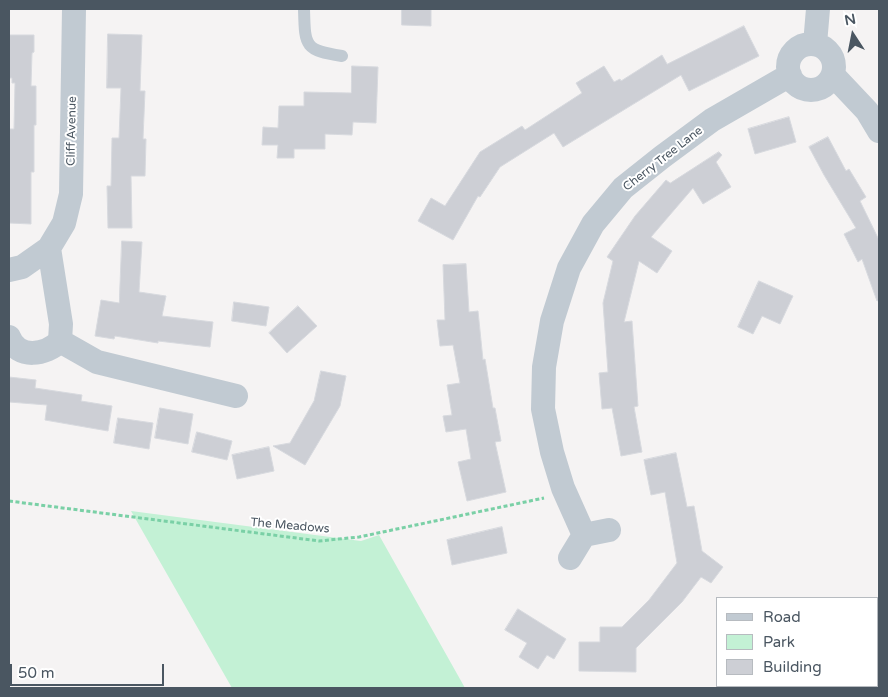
<!DOCTYPE html>
<style>
body{margin:0}
#map{position:relative;width:888px;height:697px;overflow:hidden;background:#f5f3f3;font-family:"Varela Round",sans-serif}
canvas{display:block}
.frame{position:absolute;inset:0;border:10px solid #4a5661;pointer-events:none}
.legend{position:absolute;left:716px;top:597px;width:162px;height:90px;box-sizing:border-box;background:#fff;border:1px solid #b7bbc0;margin:0;padding:6px 9px;list-style:none;font-size:15px;color:#4a5661}
.legend li{display:flex;align-items:center;gap:10px;height:25px}
.legend b{width:25px;border:1px solid #b7bbc0}
.north{position:absolute;left:828px;top:10px;width:50px;height:50px;-webkit-text-stroke:4px #fff;paint-order:stroke;rotate:349deg;font-size:14px;font-weight:700;line-height:20px;text-align:center;color:#4a5661}
.north::after{content:'';display:block;margin:auto;width:18px;height:22px;background:#4a5661;clip-path:polygon(50% 0,100% 100%,50% 72%,0 100%)}
.scale{position:absolute;left:10px;top:664px;width:154px;height:22px;box-sizing:border-box;border:2px solid #4a5661;border-top:0;padding-left:6px;font-size:15px;line-height:18px;white-space:nowrap;color:#4a5661;-webkit-text-stroke:4px #fff;paint-order:stroke}
</style>
<div id="map">
<canvas width="888" height="697"></canvas>
<div class="frame"></div>
<ul class="legend">
<li><b style="height:6px;background:#c1cad2"></b>Road</li>
<li><b style="height:14px;background:#c3f1d5"></b>Park</li>
<li><b style="height:14px;background:#cdcfd5"></b>Building</li>
</ul>
<div class="north">N</div>
<div class="scale">50 m</div>
</div>
<script>
const g = document.querySelector('canvas').getContext('2d');
g.lineJoin = 'round';
function fill(path, color) { g.fillStyle = color; g.fill(path, 'evenodd'); }
function trace(path, color, width, dash) { g.strokeStyle = color; g.lineWidth = width; g.lineCap = dash ? 'butt' : 'round'; g.setLineDash(dash || []); g.stroke(path); }
function write(font, color, halo, rows, align = 'center') {
  g.font = font + ' "Varela Round",sans-serif'; g.lineWidth = 4; g.setLineDash([]); g.textBaseline = 'middle'; g.strokeStyle = halo; g.fillStyle = color; for (const [text, x, y, turn = 0] of rows) {
    g.save(); g.translate(x, y); g.rotate((+turn || 0) * Math.PI / 180); g.textAlign = isNaN(turn) ? turn : align; if (halo) g.strokeText(text, 0, 0); g.fillText(text, 0, 0); g.restore();
  }
}
const green = new Path2D(`
 M 131,511 L 361,541 L 379,535 L 465,688 L 232,688 Z`);
const building = new Path2D(`
 M 402,9 L 431,9 L 431,26 L 402,25 Z
 M 744,26 L 759,56 L 689,91 L 681,75 L 563,147 L 554,133 L 500,167 L 480,197 L 478,196 L 453,240 L 418,221 L 431,198 L 445,206 L 480,152 L 522,126 L 525,130 L 582,93 L 576,83 L 604,66 L 614,82 L 620,79 L 621,81 L 662,55 L 667,64 Z
 M 108,34 L 142,35 L 140,91 L 145,91 L 143,139 L 146,139 L 145,176 L 131,176 L 132,228 L 108,228 L 107,186 L 111,186 L 112,138 L 119,138 L 121,88 L 107,88 Z
 M 9,35 L 34,35 L 34,52 L 32,53 L 31,86 L 36,86 L 36,125 L 34,125 L 34,172 L 31,172 L 31,224 L 9,223 L 9,129 L 14,129 L 15,83 L 12,83 L 12,78 L 9,78 Z
 M 352,66 L 378,67 L 376,123 L 353,122 L 352,135 L 325,134 L 325,149 L 294,149 L 294,158 L 277,158 L 278,145 L 262,145 L 263,127 L 278,128 L 279,106 L 304,106 L 304,92 L 351,93 Z
 M 789,117 L 796,142 L 755,154 L 748,129 Z
 M 828,137 L 846,171 L 849,169 L 866,197 L 860,201 L 879,240 L 879,300 L 877,301 L 862,259 L 858,262 L 844,234 L 856,228 L 824,175 L 809,147 Z
 M 719,152 L 722,155 L 716,162 L 731,187 L 703,204 L 693,188 L 651,237 L 672,251 L 657,273 L 639,261 L 624,322 L 632,321 L 638,406 L 634,407 L 642,452 L 621,456 L 612,408 L 602,409 L 599,373 L 608,372 L 603,303 L 613,261 L 607,257 L 635,216 L 666,180 L 670,183 Z
 M 122,241 L 142,242 L 139,292 L 166,296 L 162,316 L 213,322 L 210,347 L 158,341 L 158,343 L 115,336 L 114,339 L 95,336 L 101,300 L 119,303 Z
 M 466,264 L 469,312 L 478,311 L 483,360 L 485,359 L 493,408 L 495,408 L 501,441 L 495,442 L 506,492 L 467,501 L 458,462 L 471,459 L 466,429 L 446,432 L 443,416 L 452,415 L 447,385 L 460,383 L 453,345 L 440,346 L 437,320 L 445,320 L 443,265 Z
 M 759,281 L 793,296 L 780,324 L 762,316 L 753,334 L 738,327 Z
 M 234,302 L 269,307 L 266,326 L 232,321 Z
 M 298,306 L 317,326 L 287,353 L 269,333 Z
 M 321,371 L 346,376 L 340,406 L 305,465 L 273,446 L 290,443 L 314,401 Z
 M 9,377 L 36,380 L 35,388 L 82,395 L 81,401 L 112,406 L 108,431 L 45,420 L 47,405 L 9,402 Z
 M 160,408 L 193,414 L 188,444 L 155,438 Z
 M 118,418 L 153,423 L 149,449 L 114,443 Z
 M 197,432 L 232,441 L 227,460 L 192,452 Z
 M 269,447 L 274,471 L 237,479 L 232,455 Z
 M 676,453 L 687,507 L 694,506 L 702,551 L 723,567 L 711,583 L 701,577 L 682,602 L 636,648 L 636,672 L 579,671 L 579,642 L 600,642 L 600,627 L 622,627 L 649,600 L 677,563 L 665,492 L 651,495 L 644,460 Z
 M 502,527 L 507,553 L 452,565 L 447,540 Z
 M 518,609 L 566,639 L 554,659 L 547,655 L 538,669 L 519,657 L 527,643 L 505,630 Z`);
const path = new Path2D(`
 M 9,501 L 319,541 L 359,537 L 544,498`);
const lane = new Path2D(`
 M 304,9 C 305,46 304,50 342,56`);
const street = new Path2D(`
 M 74,9 L 71,194 L 64,223 L 49,248 L 61,324 L 60,341 L 97,362 L 236,396
 M 815,44 L 818,9
 M788 67a23 23 0 1 1 46 0a23 23 0 1 1-46 0Z
 M 833,75 L 867,111 L 879,131
 M 9,270 L 22,267 L 49,248
 M 9,337 C 18,360 46,355 60,341
 M 584,535 L 563,488 L 552,452 L 543,409 L 544,367 L 552,321 L 569,268 L 593,224 L 623,188 L 662,157 L 712,120 L 790,75
 M 570,558 L 584,535 L 609,530`);
const streetNames = [
 ["Cliff Avenue",72,131,-89],
 ["Cherry Tree Lane",663,159,-38],
 ["The Meadows",290,526,5]
];
fill(green, '#c3f1d5');
fill(building, '#cdcfd5');
trace(building, '#d7d9de', 1);
trace(path, '#7ad0a6', 3, [4, 2.5]);
trace(lane, '#c1cad2', 12);
trace(street, '#c1cad2', 24);
write('12px', '#4a5661', '#fff', streetNames);
</script>
